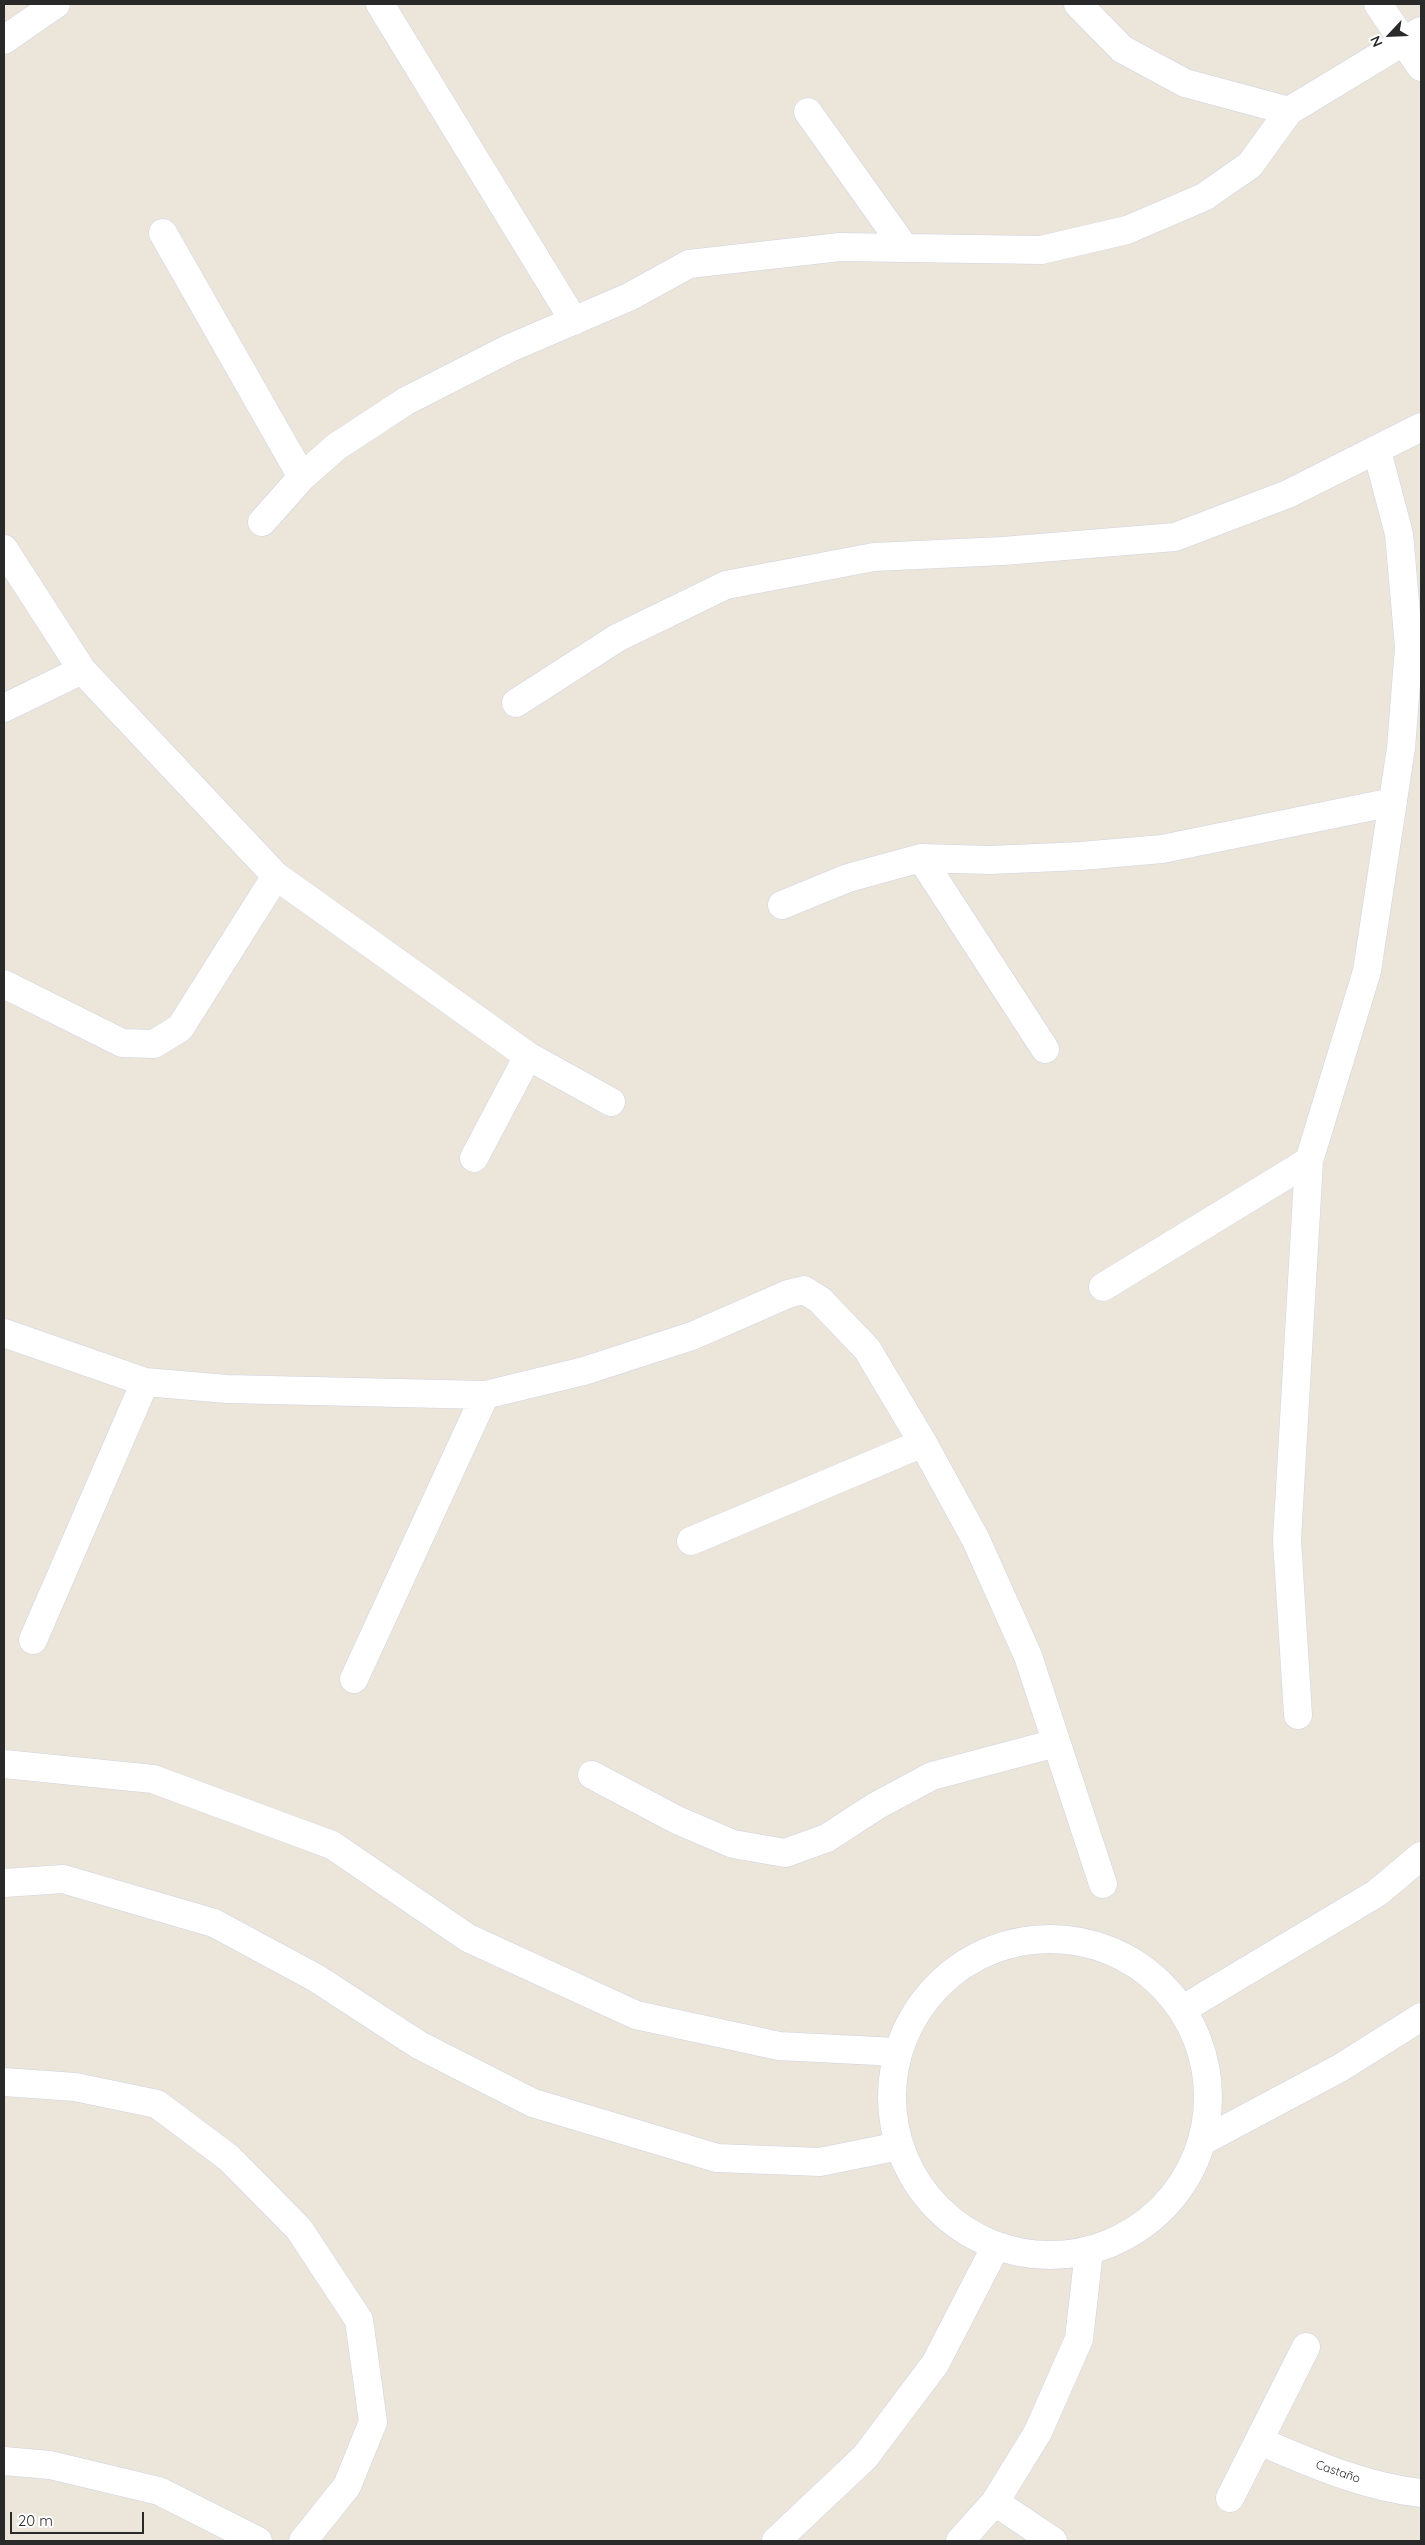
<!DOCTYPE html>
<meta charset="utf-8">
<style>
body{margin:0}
#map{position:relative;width:1425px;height:2545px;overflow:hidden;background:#ebe5da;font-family:Quicksand,sans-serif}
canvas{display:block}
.frame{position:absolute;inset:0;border:5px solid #292929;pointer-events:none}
.north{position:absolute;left:1365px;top:10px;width:50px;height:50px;-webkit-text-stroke:4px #fff;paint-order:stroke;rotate:245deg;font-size:14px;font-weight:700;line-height:20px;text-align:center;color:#292929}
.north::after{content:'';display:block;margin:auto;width:18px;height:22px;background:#292929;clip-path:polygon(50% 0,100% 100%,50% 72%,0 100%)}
.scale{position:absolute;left:10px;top:2512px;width:134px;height:22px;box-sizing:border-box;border:2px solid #292929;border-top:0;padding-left:6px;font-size:15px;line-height:18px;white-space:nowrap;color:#292929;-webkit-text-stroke:4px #fff;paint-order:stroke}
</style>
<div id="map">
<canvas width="1425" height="2545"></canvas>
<div class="frame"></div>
<div class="north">N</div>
<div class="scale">20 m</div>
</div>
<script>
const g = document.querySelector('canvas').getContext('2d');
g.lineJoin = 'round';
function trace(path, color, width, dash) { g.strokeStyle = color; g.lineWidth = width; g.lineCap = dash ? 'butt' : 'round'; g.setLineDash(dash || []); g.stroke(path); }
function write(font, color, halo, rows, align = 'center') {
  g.font = font + ' Quicksand,sans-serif'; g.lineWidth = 4; g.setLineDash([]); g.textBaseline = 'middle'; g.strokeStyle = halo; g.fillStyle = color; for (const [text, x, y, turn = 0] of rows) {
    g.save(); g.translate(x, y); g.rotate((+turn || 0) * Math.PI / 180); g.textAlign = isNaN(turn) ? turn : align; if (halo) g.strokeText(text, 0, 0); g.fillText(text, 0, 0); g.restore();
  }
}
const street = new Path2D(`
 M 380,4 L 574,321
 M 1078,4 L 1122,49 L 1185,83 L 1289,111
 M 1378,4 L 1421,67
 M 4,40 L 56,4
 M 808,112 L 904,247
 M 163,233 L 302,477
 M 262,522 L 302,477 L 336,447 L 406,401 L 510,348 L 629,297 L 689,264 L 840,247 L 1041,250 L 1127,230 L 1204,197 L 1250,165 L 1289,111 L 1421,31
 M 4,549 L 82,670 L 276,876 L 528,1056 L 611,1102
 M 516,703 L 617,638 L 726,585 L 874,557 L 1003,551 L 1175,537 L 1288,494 L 1421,427
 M 4,708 L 82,670
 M 921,858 L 1045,1049
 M 782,905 L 848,878 L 921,858 L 990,860 L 1081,856 L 1162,849 L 1393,802
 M 4,984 L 122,1043 L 154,1044 L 180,1028 L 276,876
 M 474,1158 L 528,1056
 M 1103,1287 L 1309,1161
 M 4,1333 L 145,1382 L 227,1389 L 485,1395 L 584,1371 L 692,1336 L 788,1294 L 804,1290 L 820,1300 L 867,1349 L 923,1443 L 976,1540 L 1028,1656 L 1103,1884
 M 691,1541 L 923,1443
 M 33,1640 L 145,1382
 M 354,1679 L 485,1395
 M 1298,1715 L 1287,1540 L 1309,1161 L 1367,971 L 1401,748 L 1409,647 L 1399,534 L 1377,451
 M 4,1764 L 153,1779 L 332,1845 L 468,1938 L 636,2015 L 779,2046 L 897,2052
 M 592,1775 L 677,1820 L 733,1844 L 785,1853 L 827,1838 L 876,1806 L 932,1776 L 1056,1743
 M 4,1883 L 63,1879 L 214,1923 L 316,1978 L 419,2045 L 533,2103 L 717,2158 L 820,2162 L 899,2146
 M892 2097a158 158 0 1 1 316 0a158 158 0 1 1-316 0Z
 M 1183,2009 L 1377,1893 L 1421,1856
 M 4,2082 L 75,2087 L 157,2104 L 229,2158 L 299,2229 L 359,2320 L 373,2422 L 347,2486 L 303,2541
 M 1203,2141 L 1340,2068 L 1421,2017
 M 1259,2441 C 1311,2463 1364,2487 1421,2493
 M 4,2461 L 50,2465 L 159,2491 L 258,2541
 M 1230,2498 L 1306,2347
 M 995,2502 L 1053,2541
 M 776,2541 L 865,2457 L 935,2364 L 996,2246
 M 960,2541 L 995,2502 L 1038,2432 L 1079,2339 L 1089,2251`);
const streetNames = [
 ["Castaño",1338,2472,19]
];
trace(street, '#d0d2e2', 29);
trace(street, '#fff', 28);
write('12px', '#292929', '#fff', streetNames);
</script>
